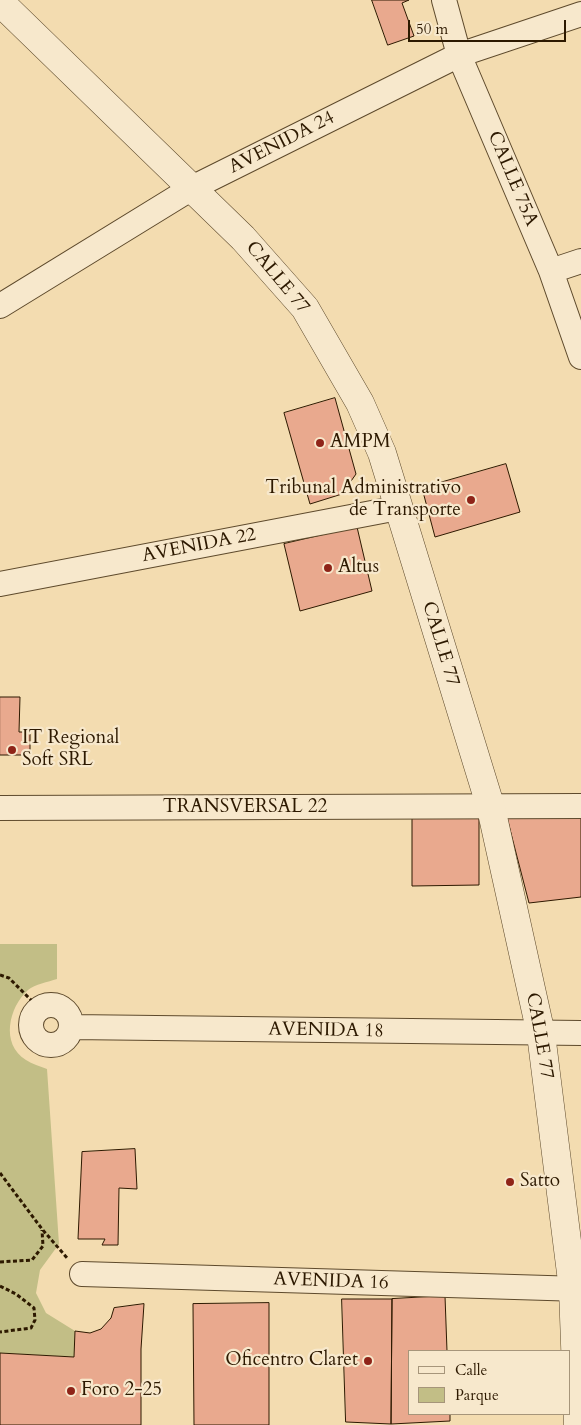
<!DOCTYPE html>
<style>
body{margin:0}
#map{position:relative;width:581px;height:1425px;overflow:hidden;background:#f3dcb0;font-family:Cardo,serif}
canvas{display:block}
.legend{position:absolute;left:408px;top:1350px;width:162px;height:65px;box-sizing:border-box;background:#f7e8cc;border:1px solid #a6957a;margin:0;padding:6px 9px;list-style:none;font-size:15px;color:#2d1900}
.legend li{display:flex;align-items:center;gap:10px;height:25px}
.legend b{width:25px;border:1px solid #a6957a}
.scale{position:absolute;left:408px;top:20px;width:158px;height:22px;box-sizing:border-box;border:2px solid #2d1900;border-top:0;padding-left:6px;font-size:15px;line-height:18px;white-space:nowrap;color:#2d1900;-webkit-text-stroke:4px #f7e8cc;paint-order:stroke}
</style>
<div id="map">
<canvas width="581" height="1425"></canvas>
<ul class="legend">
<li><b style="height:6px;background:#f7e8cc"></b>Calle</li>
<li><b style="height:14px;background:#c2be86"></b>Parque</li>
</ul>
<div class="scale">50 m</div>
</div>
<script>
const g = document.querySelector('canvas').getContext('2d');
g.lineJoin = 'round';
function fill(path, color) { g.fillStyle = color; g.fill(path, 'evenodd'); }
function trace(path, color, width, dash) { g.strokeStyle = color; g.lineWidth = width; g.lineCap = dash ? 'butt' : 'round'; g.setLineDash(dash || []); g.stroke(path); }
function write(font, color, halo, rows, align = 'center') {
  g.font = font + ' Cardo,serif'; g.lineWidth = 4.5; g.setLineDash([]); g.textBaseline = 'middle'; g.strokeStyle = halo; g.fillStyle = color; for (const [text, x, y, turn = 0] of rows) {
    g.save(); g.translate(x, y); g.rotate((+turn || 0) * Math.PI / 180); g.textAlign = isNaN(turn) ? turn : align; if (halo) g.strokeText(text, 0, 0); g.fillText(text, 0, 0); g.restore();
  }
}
const green = new Path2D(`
 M 0,944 L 57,944 L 57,979 C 48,982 35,984 28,990 C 9,1007 0,1044 26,1060 C 32,1064 40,1066 47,1069 L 59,1244 L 40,1270 L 36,1293 L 46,1313 L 75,1331 L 74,1357 L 0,1353 Z`);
const building = new Path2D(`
 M 372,0 L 409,0 L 402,3 L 414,36 L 388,45 Z
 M 335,398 L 356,474 L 342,494 L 310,504 L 284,413 Z
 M 506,464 L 520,512 L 435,537 L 422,488 Z
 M 357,527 L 372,591 L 300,611 L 284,544 Z
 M 0,697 L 20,697 L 19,732 L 30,732 L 30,755 L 0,755 Z
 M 581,813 L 581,897 L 529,903 L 506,814 Z
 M 479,816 L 479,885 L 412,886 L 412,819 Z
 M 135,1149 L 137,1189 L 119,1188 L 118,1245 L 102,1245 L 105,1239 L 78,1239 L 82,1152 Z
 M 445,1296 L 447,1351 L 410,1351 L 410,1414 L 450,1414 L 450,1421 L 391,1424 L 392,1299 Z
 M 342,1299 L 392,1299 L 391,1424 L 346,1422 Z
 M 269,1303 L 269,1425 L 194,1425 L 193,1304 Z
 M 144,1304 L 141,1349 L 141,1425 L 0,1425 L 0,1353 L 74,1357 L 75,1331 L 90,1333 L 101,1329 L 111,1318 L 114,1308 Z`);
const path = new Path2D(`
 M 0,975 L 9,978 L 40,1009
 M 0,1173 L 42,1229 L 68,1259
 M 0,1262 L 32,1260 L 43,1246 L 42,1230
 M 0,1286 L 16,1294 L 34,1308 L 35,1320 L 31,1328 L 0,1332`);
const minor = new Path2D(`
 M 444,0 L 459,55 L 551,271 L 581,357
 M 551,271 L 581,261
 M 0,306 L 192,188 L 459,55 L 581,14
 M 0,584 L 398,508
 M 0,808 L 581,806
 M31 1025a20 20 0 1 1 40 0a20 20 0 1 1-40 0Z
 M 71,1027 L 581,1033
 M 82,1274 L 581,1289`);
const tertiary = new Path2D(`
 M 0,2 L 243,238 L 305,308 L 360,403 L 382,453 L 491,808 L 541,1034 L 573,1289 L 578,1425`);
const markers = [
 [320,443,5,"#8f2418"],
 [471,500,5,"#8f2418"],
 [328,568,5,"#8f2418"],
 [12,750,5,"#8f2418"],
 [510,1182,5,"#8f2418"],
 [368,1361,5,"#8f2418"],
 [71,1391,5,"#8f2418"]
];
const streetNames = [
 ["AVENIDA 24",282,143,-27],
 ["CALLE 75A",512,179,67],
 ["CALLE 77",277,278,50],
 ["AVENIDA 22",199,546,-11],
 ["CALLE 77",440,644,73],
 ["TRANSVERSAL 22",245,808],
 ["AVENIDA 18",326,1031,1],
 ["CALLE 77",539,1036,80],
 ["AVENIDA 16",331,1282,2]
];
const poiNames = [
 ["AMPM",330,443],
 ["Tribunal Administrativo",461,489,"right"],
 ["de Transporte",461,511,"right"],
 ["Altus",338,568],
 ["IT Regional",22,739],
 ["Soft SRL",22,761],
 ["Satto",520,1182],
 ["Oficentro Claret",358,1361,"right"],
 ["Foro 2-25",81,1391]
];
fill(green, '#c2be86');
fill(building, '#e9a98e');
trace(building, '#2d1900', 1);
trace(minor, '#5e4a2c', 26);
trace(tertiary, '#5e4a2c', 29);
trace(path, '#2d1900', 3, [4, 2.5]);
trace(minor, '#f7e8cc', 24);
trace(tertiary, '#f7e8cc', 28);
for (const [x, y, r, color] of markers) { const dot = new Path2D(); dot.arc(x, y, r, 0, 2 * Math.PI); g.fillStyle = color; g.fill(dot); trace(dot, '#f7e8cc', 2); }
write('19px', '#2d1900', '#f7e8cc', streetNames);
write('19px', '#2d1900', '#f7e8cc', poiNames, 'left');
</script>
